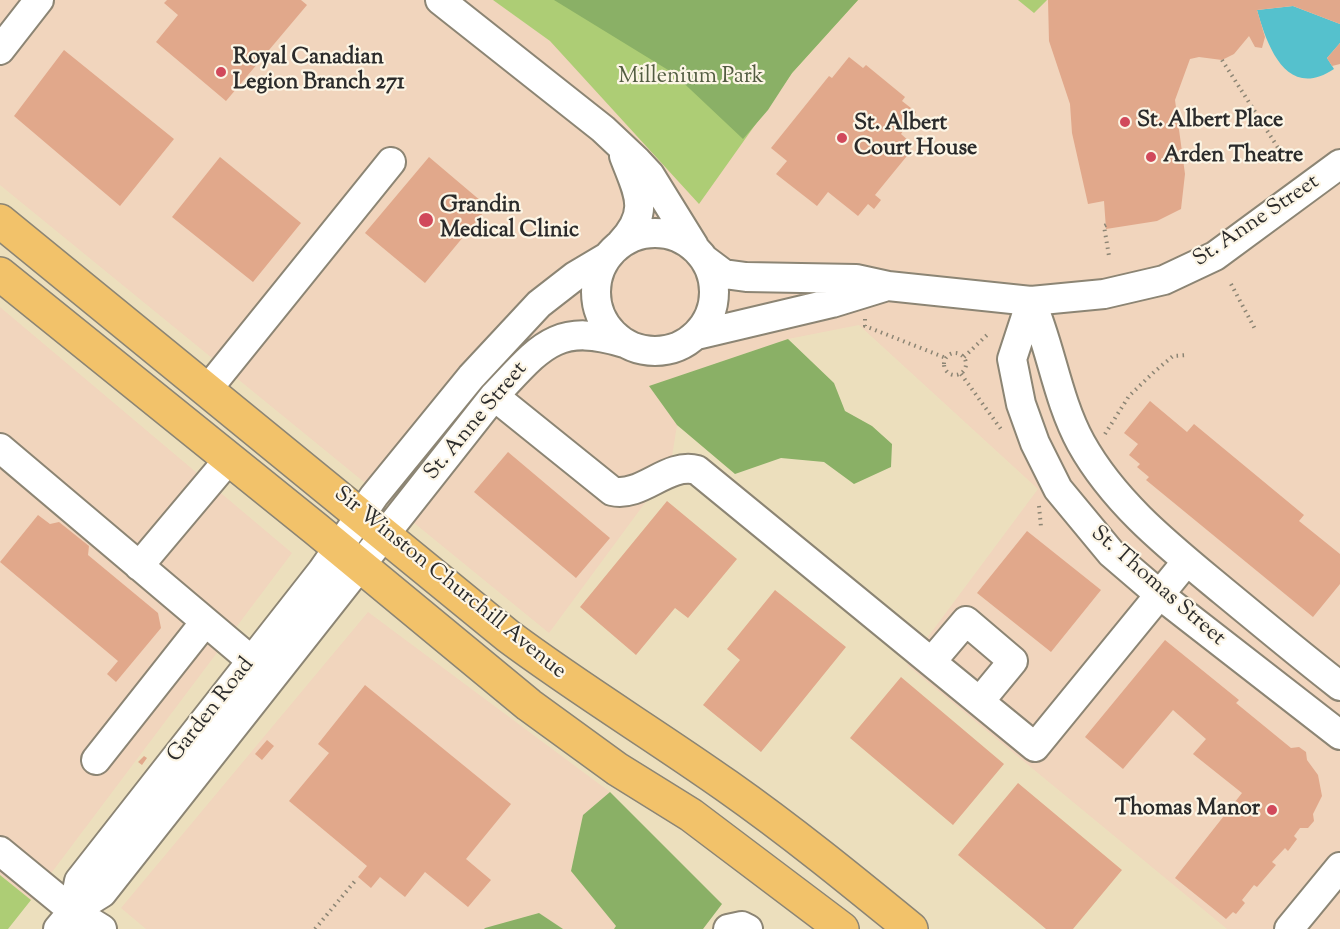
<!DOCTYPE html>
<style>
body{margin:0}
canvas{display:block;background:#ecdfbd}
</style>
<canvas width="1340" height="929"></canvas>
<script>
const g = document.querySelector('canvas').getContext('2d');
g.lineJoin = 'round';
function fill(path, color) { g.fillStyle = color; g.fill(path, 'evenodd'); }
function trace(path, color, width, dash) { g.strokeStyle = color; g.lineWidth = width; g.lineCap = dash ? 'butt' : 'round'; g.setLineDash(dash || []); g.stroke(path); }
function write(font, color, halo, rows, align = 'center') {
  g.font = font + ' "Sorts Mill Goudy",serif'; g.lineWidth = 4.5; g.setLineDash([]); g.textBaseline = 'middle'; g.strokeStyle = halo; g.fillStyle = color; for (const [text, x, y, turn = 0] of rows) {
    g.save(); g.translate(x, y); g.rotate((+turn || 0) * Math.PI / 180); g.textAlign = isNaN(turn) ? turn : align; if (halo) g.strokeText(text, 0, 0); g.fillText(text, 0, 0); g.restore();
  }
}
const built = new Path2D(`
 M 0,0 L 493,0 L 550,41 L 743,139 L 768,110 L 792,73 L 858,0 L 1340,0 L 1340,929 L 1227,929 L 907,665 L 1038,489 L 859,325 L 788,339 L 649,386 L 677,425 L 670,469 L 549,633 L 0,185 Z
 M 0,307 L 292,553 L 31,900 L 0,875 Z
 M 368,612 L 610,792 L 583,815 L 571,870 L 616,926 L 614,929 L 563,929 L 538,913 L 484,929 L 146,929 L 121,908 Z`);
const green = new Path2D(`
 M 493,0 L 858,0 L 792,73 L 699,204 L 550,41 Z
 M 1018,0 L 1047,0 L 1034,13 Z
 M 0,875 L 31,900 L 8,929 L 0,929 Z`);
const forest = new Path2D(`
 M 554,0 L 858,0 L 792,73 L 768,110 L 743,139 L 673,73 Z
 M 788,339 L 834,383 L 845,411 L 872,426 L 892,444 L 891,467 L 854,484 L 824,462 L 781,458 L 735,474 L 677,425 L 649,386 Z
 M 610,792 L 722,904 L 703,929 L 614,929 L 616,926 L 571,871 L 583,815 Z
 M 539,913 L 563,929 L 484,929 L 485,928 Z`);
const water = new Path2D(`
 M 1293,6 L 1340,24 L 1340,43 L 1327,58 L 1334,69 C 1286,101 1267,45 1257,10 Z`);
const building = new Path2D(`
 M 167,0 L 301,0 L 307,5 L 226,101 L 156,42 L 178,15 L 164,3 Z
 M 1048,0 L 1340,0 L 1340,24 L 1293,6 L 1257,10 L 1265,37 L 1262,48 L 1255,47 L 1249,36 L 1234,54 L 1222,60 L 1199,57 L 1190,59 L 1175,100 L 1185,174 L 1181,209 L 1157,221 L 1106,229 L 1104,201 L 1088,204 L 1072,133 L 1070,104 L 1049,41 Z
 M 1340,43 L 1340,64 L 1332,66 L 1327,58 Z
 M 64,50 L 174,139 L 120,206 L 14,116 Z
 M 849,57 L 863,68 L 866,65 L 905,97 L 902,101 L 916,112 L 901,134 L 910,142 L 906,147 L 911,151 L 875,195 L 881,200 L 874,209 L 868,204 L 858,216 L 828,192 L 817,206 L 776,174 L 787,161 L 771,148 L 829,76 L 832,78 Z
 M 220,157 L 301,223 L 253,282 L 172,217 Z
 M 429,157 L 488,207 L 425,283 L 365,233 Z
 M 1150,401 L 1187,432 L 1194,424 L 1304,515 L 1299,521 L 1340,554 L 1340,584 L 1313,617 L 1146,480 L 1149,477 L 1137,467 L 1140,464 L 1129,455 L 1138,444 L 1124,433 Z
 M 508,452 L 610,538 L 576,578 L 474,492 Z
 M 667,501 L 737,559 L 688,618 L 675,608 L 636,655 L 580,607 Z
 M 38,515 L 50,524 L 59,522 L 89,546 L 88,555 L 158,613 L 161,628 L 116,682 L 107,674 L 118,661 L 0,562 Z
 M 1027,531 L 1101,590 L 1051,652 L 977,593 Z
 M 775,590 L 846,647 L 761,752 L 703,705 L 740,660 L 727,649 Z
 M 1165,640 L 1239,700 L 1236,703 L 1291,748 L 1299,747 L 1306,752 L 1307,760 L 1318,775 L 1322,796 L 1313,814 L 1314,821 L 1308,828 L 1300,828 L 1294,836 L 1297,839 L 1288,851 L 1285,848 L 1272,862 L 1276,865 L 1257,887 L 1254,885 L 1242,900 L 1245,903 L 1236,914 L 1233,912 L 1226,919 L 1175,878 L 1242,793 L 1193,754 L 1206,739 L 1173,710 L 1123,769 L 1085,737 Z
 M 901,677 L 1004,764 L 953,825 L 850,738 Z
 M 365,685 L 511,804 L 466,859 L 491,880 L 468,907 L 425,872 L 405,897 L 380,877 L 371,888 L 358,877 L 367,866 L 289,801 L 329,753 L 318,744 Z
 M 267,740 L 274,746 L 262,760 L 255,754 Z
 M 144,756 L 147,758 L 142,765 L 138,762 Z
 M 1018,783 L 1122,870 L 1073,929 L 1046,929 L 958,855 Z`);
const path = new Path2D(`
 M 1222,60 L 1282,154
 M 1106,225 L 1104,226 L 1109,256
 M 1231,284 L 1255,329
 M 865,319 L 865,326 L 946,358
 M944 364a11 11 0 1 1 22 0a11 11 0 1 1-22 0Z
 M 964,357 L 987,335
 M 961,374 L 1003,432
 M 1105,434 L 1129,396 L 1154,372 L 1173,356 L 1188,355
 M 1039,506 L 1041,527
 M 315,929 L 355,881`);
const minor = new Path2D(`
 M 440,0 L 603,129 L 637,161 L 650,175 L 694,246
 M 0,50 L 39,0
 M596 292a59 59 0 1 1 118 0a59 59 0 1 1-118 0Z
 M 621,243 C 651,211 638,193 624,156
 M 704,259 L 724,274 L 746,277 L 856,279 L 888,286 L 1031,301 L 1104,294 L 1164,280 L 1215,256 L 1340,164
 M 1031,301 L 1012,359 L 1021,404 L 1035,443 L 1058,489 L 1111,553 L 1160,595 L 1340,735
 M 1031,301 C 1051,347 1057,399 1081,443 C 1115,504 1170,547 1223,591 C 1262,623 1300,655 1340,686
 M 697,335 L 832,303 L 884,287
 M 207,390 L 391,162
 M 494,396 L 612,491 C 642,498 667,462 697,470 L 1035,747 L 1187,561
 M 0,448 L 252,661
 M 139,566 L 229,459
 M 932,661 L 966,621 L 1013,661 L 980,701
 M 96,760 L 205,622
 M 0,851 L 73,911 L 102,929
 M 73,911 L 79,881 L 322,571 L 374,496 L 471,377 L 539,304 L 575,276 L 607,257
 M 58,929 L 73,911 L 102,893 L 494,396 C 539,349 555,321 624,343
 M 728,929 L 742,926 L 748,929
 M 1289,929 L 1340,867`);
const major = new Path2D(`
 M 0,221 L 508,636 C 579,689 655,735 727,786 C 791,831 851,880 911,929
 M 0,274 L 316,529 L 529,705 L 617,769 L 691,815 L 842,929`);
const markers = [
 [221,72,6,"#d1495b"],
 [1125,122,6,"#d1495b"],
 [842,138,6,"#d1495b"],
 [1151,157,6,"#d1495b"],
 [426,220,8,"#d1495b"],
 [1272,810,6,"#d1495b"]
];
const poiNames = [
 ["Royal Canadian",233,59],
 ["Legion Branch 271",233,84],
 ["St. Albert Place",1137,122],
 ["St. Albert",854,125],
 ["Court House",854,150],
 ["Arden Theatre",1163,157],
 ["Grandin",440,207],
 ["Medical Clinic",440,232],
 ["Thomas Manor",1260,810,"right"]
];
const parkNames = [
 ["Millenium Park",691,78]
];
const streetNames = [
 ["St. Anne Street",1257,222,-34],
 ["St. Anne Street",477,422,-50],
 ["Sir Winston Churchill Avenue",449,584,39],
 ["St. Thomas Street",1157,587,41],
 ["Garden Road",212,711,-52]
];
fill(built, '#f1d5bd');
fill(green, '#adcd75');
fill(forest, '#8ab066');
fill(water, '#55c1cd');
fill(building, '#e1a88b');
trace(minor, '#8c8574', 32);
trace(major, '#8c8574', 36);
trace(path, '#8c8574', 4, [1.5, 4.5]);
trace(minor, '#fff', 28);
trace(major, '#f2c26a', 33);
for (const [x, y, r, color] of markers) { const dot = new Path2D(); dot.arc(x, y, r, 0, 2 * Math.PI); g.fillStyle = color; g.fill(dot); trace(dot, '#fcf5e5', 2); }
write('bold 22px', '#2b2b2b', '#fcf5e5', poiNames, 'left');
write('22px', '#525c41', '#fcf5e5', parkNames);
write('22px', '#2b2b2b', '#fcf5e5', streetNames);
</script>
